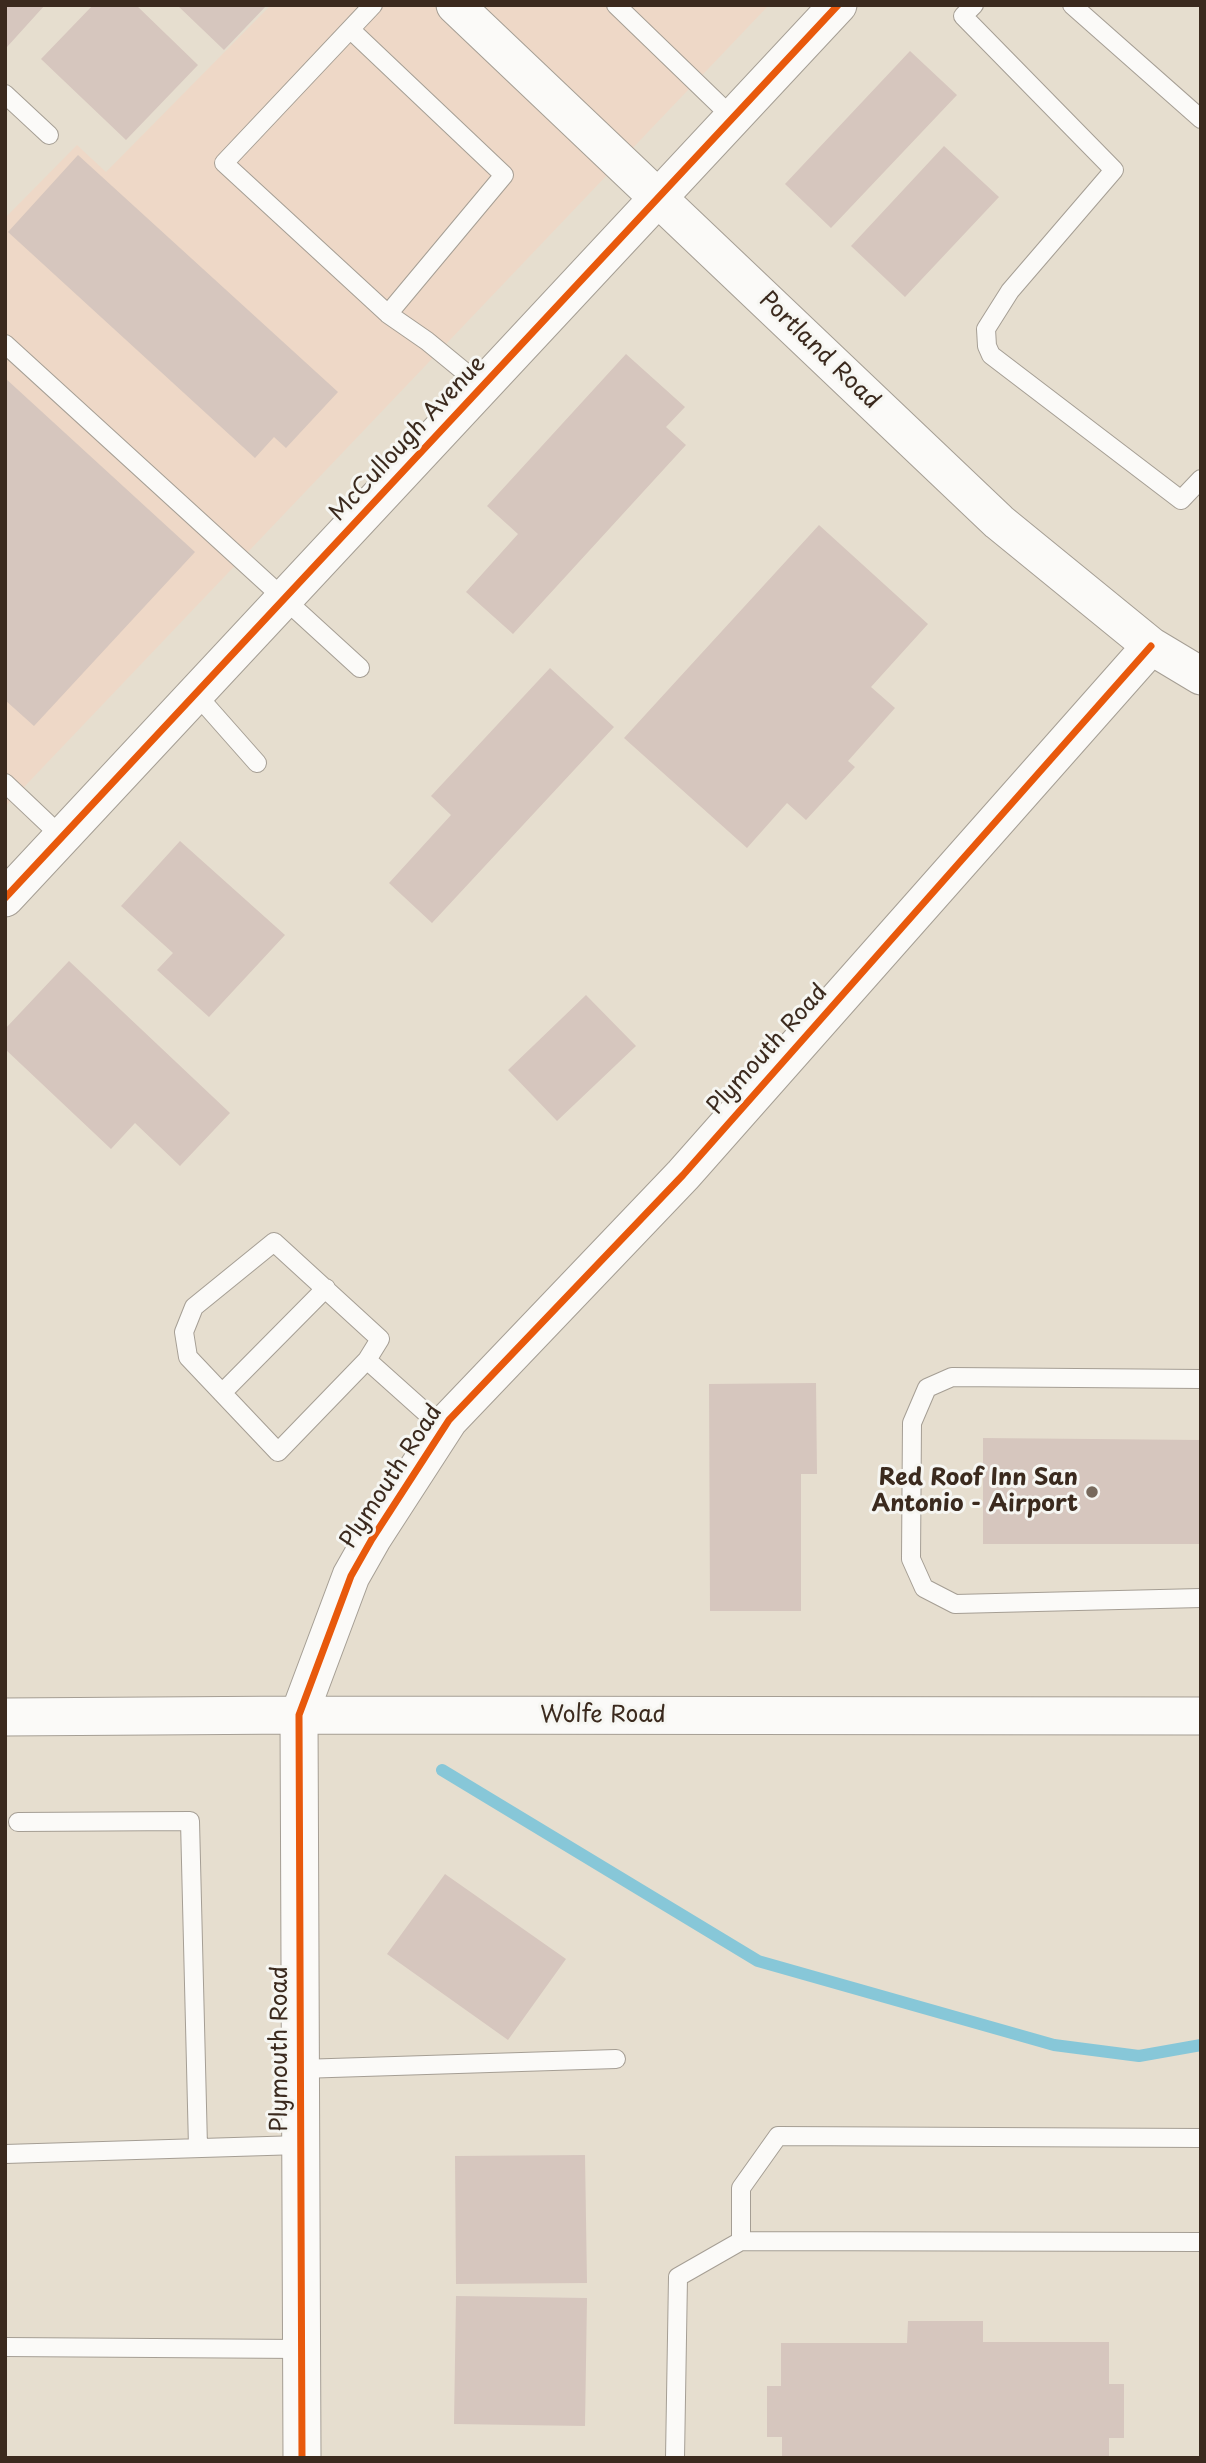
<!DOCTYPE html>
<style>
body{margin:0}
#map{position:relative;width:1206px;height:2463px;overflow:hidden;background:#e6decf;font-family:"Playpen Sans",sans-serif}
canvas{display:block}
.frame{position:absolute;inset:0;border:7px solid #3b2a1e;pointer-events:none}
</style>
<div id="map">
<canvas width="1206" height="2463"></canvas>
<div class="frame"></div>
</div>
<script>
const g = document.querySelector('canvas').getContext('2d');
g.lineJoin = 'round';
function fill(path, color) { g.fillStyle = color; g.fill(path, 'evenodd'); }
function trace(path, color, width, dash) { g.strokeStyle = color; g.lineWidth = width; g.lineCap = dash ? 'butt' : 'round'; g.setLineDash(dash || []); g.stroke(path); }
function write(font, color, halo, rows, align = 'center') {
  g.font = font + ' "Playpen Sans",sans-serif'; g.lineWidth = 6; g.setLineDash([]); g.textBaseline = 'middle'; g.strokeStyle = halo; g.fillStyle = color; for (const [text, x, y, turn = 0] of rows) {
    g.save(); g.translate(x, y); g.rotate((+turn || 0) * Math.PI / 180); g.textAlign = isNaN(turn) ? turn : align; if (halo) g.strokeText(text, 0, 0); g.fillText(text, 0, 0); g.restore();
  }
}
const built = new Path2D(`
 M 271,5 L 769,5 L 5,807 L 5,218 L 77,145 L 106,172 Z`);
const stream = new Path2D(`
 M 442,1770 L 758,1961 L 1054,2045 L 1139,2056 L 1201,2045`);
const building = new Path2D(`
 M 5,5 L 45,5 L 7,47 L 5,45 Z
 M 93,5 L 136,5 L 198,65 L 126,140 L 41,59 Z
 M 177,5 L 267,5 L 224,50 Z
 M 910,51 L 957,95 L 831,228 L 785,184 Z
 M 944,146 L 999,197 L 905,297 L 851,246 Z
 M 78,155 L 338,392 L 286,448 L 274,437 L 255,458 L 8,232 Z
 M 626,354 L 685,407 L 666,427 L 686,445 L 513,634 L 466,592 L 518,534 L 487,506 Z
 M 5,378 L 195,552 L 34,726 L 5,700 Z
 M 819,525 L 928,624 L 871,687 L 895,708 L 848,761 L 855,767 L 806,820 L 787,803 L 747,848 L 624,738 Z
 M 550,668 L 614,727 L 432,923 L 389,883 L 451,815 L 431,796 Z
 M 180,841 L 285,935 L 209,1017 L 157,970 L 173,953 L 121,906 Z
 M 69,961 L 230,1113 L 180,1166 L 135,1123 L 111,1149 L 5,1049 L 5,1029 Z
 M 586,995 L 636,1046 L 557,1121 L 508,1070 Z
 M 816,1383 L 817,1474 L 801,1474 L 801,1611 L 710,1611 L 709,1384 Z
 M 983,1438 L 1201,1440 L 1201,1544 L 983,1544 Z
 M 445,1874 L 566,1959 L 508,2040 L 387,1954 Z
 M 585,2155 L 587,2283 L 456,2284 L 455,2156 Z
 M 456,2296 L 587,2298 L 585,2426 L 454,2424 Z
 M 908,2321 L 983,2321 L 983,2342 L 1109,2342 L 1109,2384 L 1124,2384 L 1124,2438 L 1109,2438 L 1109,2458 L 782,2458 L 782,2437 L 767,2437 L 767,2386 L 781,2386 L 781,2343 L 907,2343 Z`);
const lane = new Path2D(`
 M 373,5 L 224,163 L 388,314 L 427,341 L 483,387
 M 616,5 L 733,118
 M 974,5 L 963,16 L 1114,170 L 1010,291 L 986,329 L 987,346 L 991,355 L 1181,500 L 1201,479
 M 1072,5 L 1201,119
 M 351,30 L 504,175 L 388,314
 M 5,94 L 49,135
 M 5,344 L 360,668
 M 196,694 L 257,763
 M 5,783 L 62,837
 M 367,1360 L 278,1452 L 188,1357 L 184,1332 L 194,1307 L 274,1242 L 380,1339 L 367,1360 L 443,1428
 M 1201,1379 L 952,1377 L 927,1388 L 912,1423 L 911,1559 L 924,1588 L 955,1604 L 1201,1598
 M 222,1393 L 326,1288
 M 18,1822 L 190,1821 L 198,2147
 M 300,2069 L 616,2059
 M 5,2154 L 300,2145
 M 741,2241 L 741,2188 L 778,2136 L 1201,2138
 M 5,2347 L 301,2349
 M 675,2458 L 678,2277 L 741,2241 L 1201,2242`);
const street = new Path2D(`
 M 455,5 L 999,522 L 1151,646 L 1201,676
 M 5,898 L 838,5
 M 5,1717 L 299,1715 L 1201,1716
 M 302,2458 L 299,1715 L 351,1576 L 372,1539 L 449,1420 L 683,1175 L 1151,646`);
const cycleway = new Path2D(`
 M 5,898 L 838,5
 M 302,2458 L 299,1715 L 351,1576 L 372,1539 L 449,1420 L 683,1175 L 1151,646`);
const markers = [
 [1092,1492,7,"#77695c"]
];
const streetNames = [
 ["Portland Road",819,351,44],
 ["McCullough Avenue",408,439,-47],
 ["Plymouth Road",768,1050,-48],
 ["Plymouth Road",392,1477,-57],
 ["Wolfe Road",603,1716],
 ["Plymouth Road",281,2049,-90]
];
const poiNames = [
 ["Red Roof Inn San",1078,1479],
 ["Antonio - Airport",1078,1505]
];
fill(built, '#eed8c7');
trace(stream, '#87c7d8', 12);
fill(building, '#d6c6be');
trace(lane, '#a59e94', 20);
trace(street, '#a59e94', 39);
trace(lane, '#fbfaf8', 18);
trace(street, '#fbfaf8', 37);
trace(cycleway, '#e8590c', 7);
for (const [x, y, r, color] of markers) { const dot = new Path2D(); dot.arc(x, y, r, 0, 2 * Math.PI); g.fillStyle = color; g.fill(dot); trace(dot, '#f6f6f2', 2.5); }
write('23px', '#3b2a1e', '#f6f6f2', streetNames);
write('bold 23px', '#3b2a1e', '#f6f6f2', poiNames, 'right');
</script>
